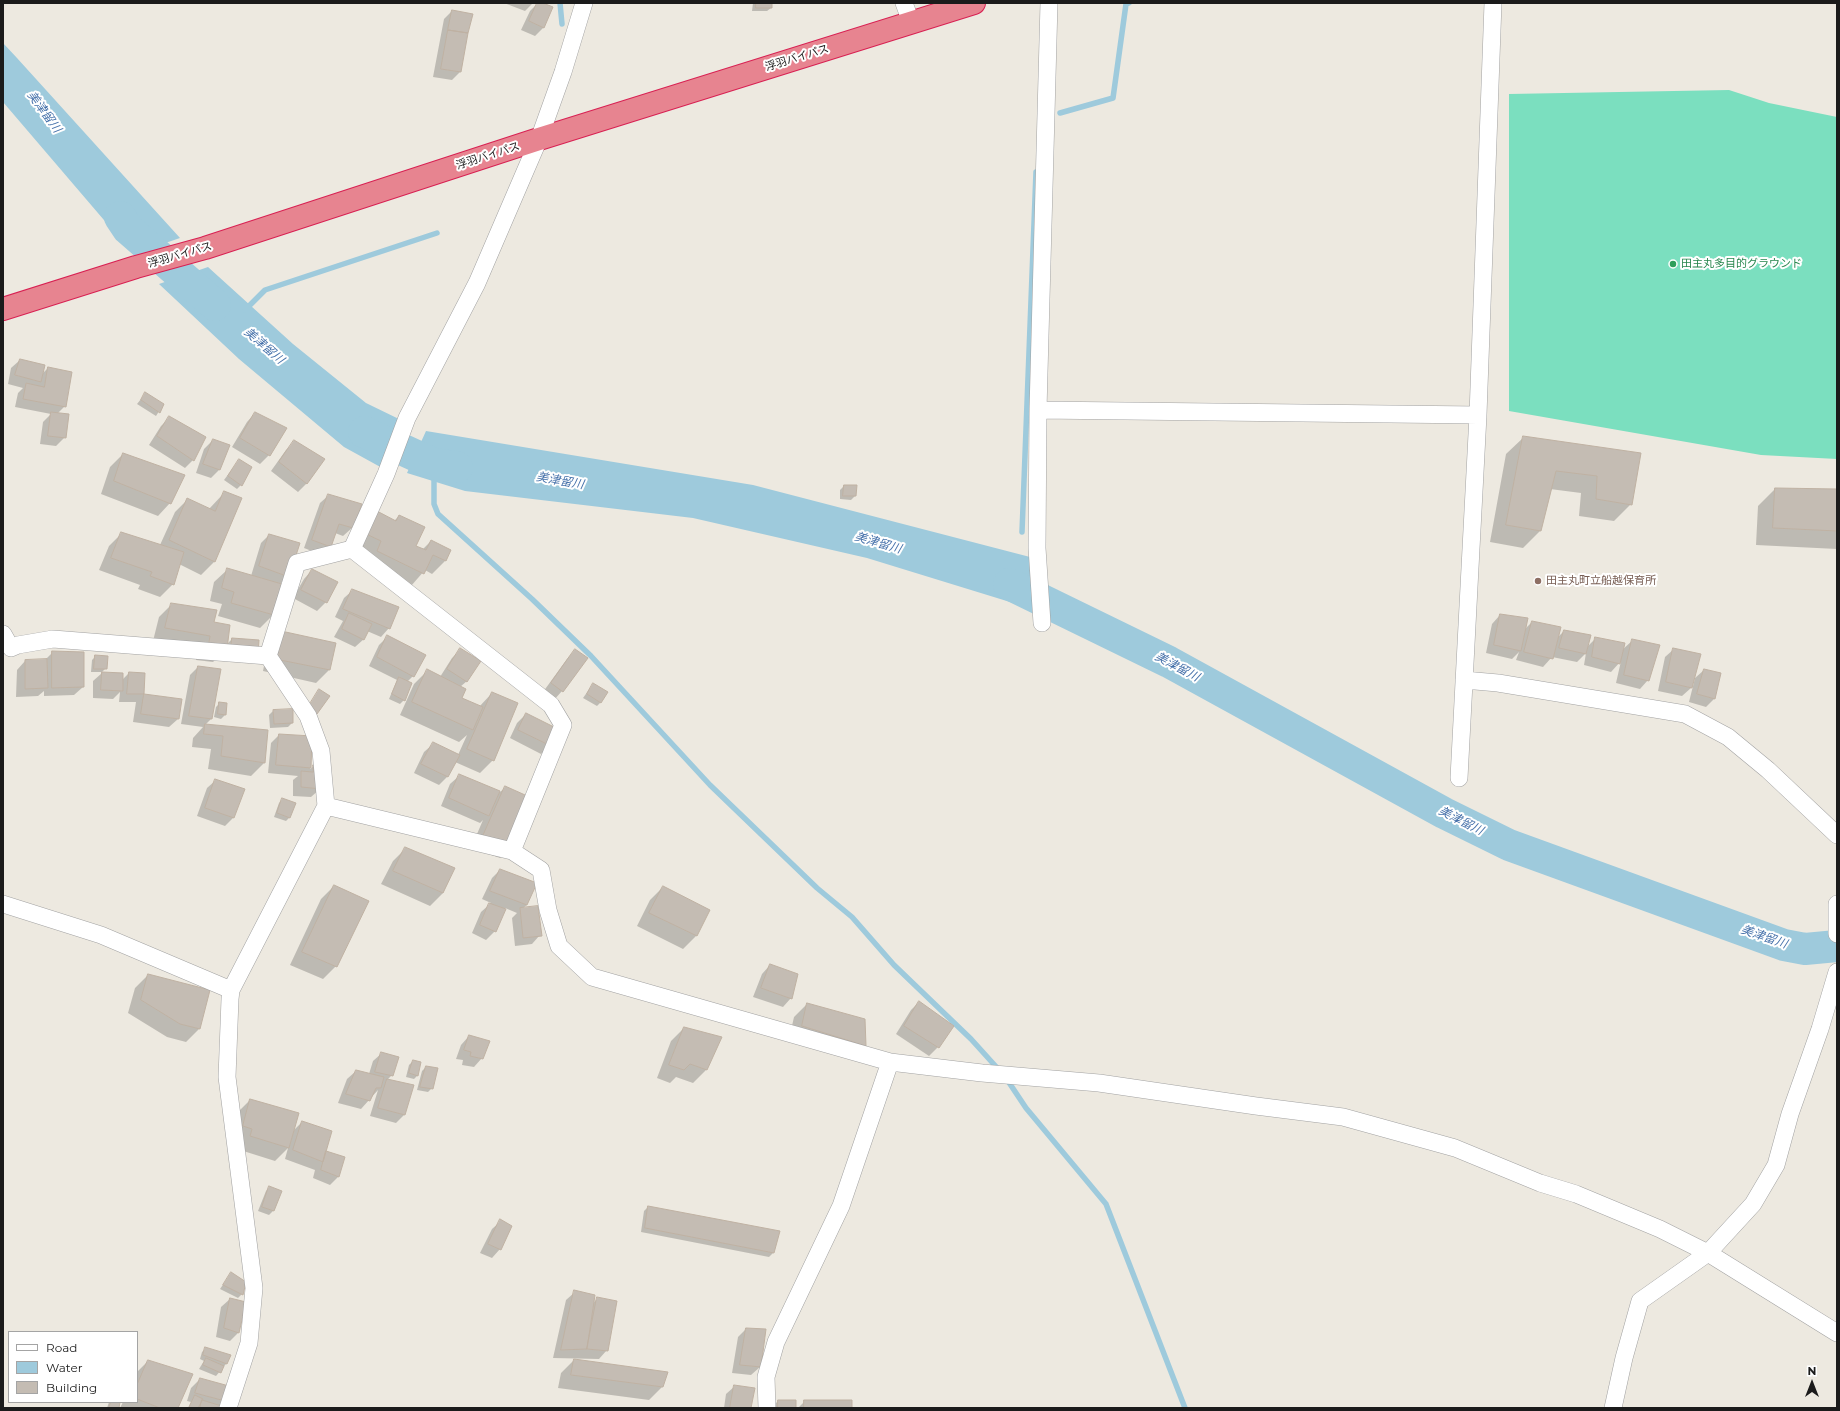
<!DOCTYPE html>
<meta charset="utf-8">
<style>
body{margin:0}
#map{position:relative;width:1840px;height:1411px;overflow:hidden;background:#ede9e0;font-family:Montserrat,sans-serif}
canvas{display:block}
.frame{position:absolute;inset:0;border:4px solid #1b1b1b;pointer-events:none}
.legend{position:absolute;left:8px;top:1331px;width:130px;height:72px;box-sizing:border-box;background:#fff;border:1px solid #a4a4a4;margin:0;padding:5px 7px;list-style:none;font-size:12px;color:#1b1b1b}
.legend li{display:flex;align-items:center;gap:8px;height:20px}
.legend b{width:20px;border:1px solid #a4a4a4}
.north{position:absolute;left:1792px;top:1363px;width:40px;height:40px;-webkit-text-stroke:3px #fff;paint-order:stroke;rotate:0deg;font-size:11px;font-weight:700;line-height:16px;text-align:center;color:#1b1b1b}
.north::after{content:'';display:block;margin:auto;width:14px;height:18px;background:#1b1b1b;clip-path:polygon(50% 0,100% 100%,50% 72%,0 100%)}
</style>
<div id="map">
<canvas width="1840" height="1411"></canvas>
<div class="frame"></div>
<ul class="legend">
<li><b style="height:5px;background:#fff"></b>Road</li>
<li><b style="height:11px;background:#9ecadc"></b>Water</li>
<li><b style="height:11px;background:#c4bcb3"></b>Building</li>
</ul>
<div class="north">N</div>
</div>
<script>
const g = document.querySelector('canvas').getContext('2d');
g.lineJoin = 'round';
function fill(path, color) { g.fillStyle = color; g.fill(path, 'evenodd'); }
function trace(path, color, width, dash) { g.strokeStyle = color; g.lineWidth = width; g.lineCap = dash ? 'butt' : 'round'; g.setLineDash(dash || []); g.stroke(path); }
function write(font, color, halo, rows, align = 'center') {
  g.font = font + ' Montserrat,"Noto Sans JP",sans-serif'; g.lineWidth = 4; g.setLineDash([]); g.textBaseline = 'middle'; g.strokeStyle = halo; g.fillStyle = color; for (const [text, x, y, turn = 0] of rows) {
    g.save(); g.translate(x, y); g.rotate((+turn || 0) * Math.PI / 180); g.textAlign = isNaN(turn) ? turn : align; if (halo) g.strokeText(text, 0, 0); g.fillText(text, 0, 0); g.restore();
  }
}
const pitch = new Path2D(`
 M 1729,90 L 1769,103 L 1837,117 L 1837,459 L 1761,455 L 1509,411 L 1509,94 Z`);
const water = new Path2D(`
 M 3,43 L 17,58 L 180,238 L 133,254 L 3,102 Z
 M 208,267 L 293,344 L 366,403 L 403,421 L 384,469 L 344,447 L 239,359 L 159,284 Z
 M 426,431 L 753,485 L 1030,557 L 1036,610 L 867,558 L 693,518 L 465,491 L 407,473 Z`);
const shadow = new Path2D(`
 M 504,3 L 533,3 L 525,11 Z
 M 538,3 L 540,3 L 544,27 L 535,36 L 521,30 L 530,11 Z
 M 753,3 L 771,3 L 771,8 L 767,11 L 752,11 Z
 M 452,11 L 467,33 L 460,72 L 452,80 L 433,77 L 444,19 Z
 M 20,360 L 41,375 L 48,368 L 65,406 L 57,414 L 65,437 L 56,446 L 40,444 L 43,422 L 51,414 L 15,407 L 18,393 L 23,388 L 8,384 L 11,368 Z
 M 145,394 L 163,405 L 156,416 L 137,404 Z
 M 255,413 L 286,429 L 269,455 L 260,464 L 232,447 L 247,422 Z
 M 170,417 L 193,460 L 185,468 L 149,445 L 161,426 Z
 M 1524,437 L 1640,454 L 1631,504 L 1614,521 L 1579,516 L 1581,493 L 1550,489 L 1540,531 L 1523,548 L 1490,542 L 1506,454 Z
 M 213,440 L 219,470 L 211,478 L 196,473 L 204,449 Z
 M 295,442 L 307,483 L 298,492 L 271,471 L 286,450 Z
 M 123,454 L 170,503 L 158,516 L 101,494 L 110,467 Z
 M 239,460 L 241,485 L 237,489 L 224,480 Z
 M 844,486 L 855,496 L 851,500 L 840,499 L 840,490 Z
 M 1775,489 L 1837,490 L 1837,549 L 1756,545 L 1758,506 Z
 M 224,493 L 241,499 L 214,562 L 201,575 L 179,564 L 173,584 L 160,597 L 138,589 L 140,585 L 99,570 L 109,546 L 122,533 L 160,545 L 175,512 L 188,499 L 209,509 Z
 M 329,495 L 352,528 L 343,536 L 335,533 L 331,546 L 322,555 L 304,548 L 320,503 Z
 M 399,516 L 415,547 L 422,550 L 431,541 L 450,551 L 445,561 L 432,574 L 425,570 L 411,586 L 352,546 L 362,525 L 394,521 Z
 M 269,535 L 288,576 L 280,584 L 273,615 L 260,628 L 218,616 L 222,604 L 210,601 L 214,582 L 227,570 L 251,576 L 261,543 Z
 M 312,570 L 337,583 L 326,602 L 317,611 L 293,598 L 304,579 Z
 M 353,590 L 389,628 L 381,637 L 367,631 L 364,639 L 355,647 L 334,637 L 343,621 L 335,617 L 344,598 Z
 M 172,604 L 213,623 L 227,644 L 232,639 L 257,655 L 248,663 L 222,659 L 223,652 L 213,662 L 196,660 L 197,649 L 153,641 L 159,617 Z
 M 1500,615 L 1524,630 L 1532,622 L 1557,638 L 1564,631 L 1587,647 L 1596,638 L 1622,650 L 1633,640 L 1648,680 L 1640,689 L 1616,683 L 1621,661 L 1611,672 L 1584,665 L 1586,653 L 1577,662 L 1552,657 L 1543,667 L 1516,660 L 1519,652 L 1512,659 L 1486,653 L 1492,624 Z
 M 388,636 L 413,676 L 407,682 L 411,684 L 404,700 L 400,704 L 389,699 L 397,680 L 369,666 L 379,645 Z
 M 334,644 L 329,670 L 316,683 L 263,671 L 268,645 Z
 M 461,649 L 467,681 L 460,687 L 461,698 L 479,707 L 492,693 L 493,760 L 480,773 L 455,762 L 447,777 L 439,785 L 414,773 L 424,752 L 433,744 L 458,755 L 467,735 L 459,742 L 400,715 L 414,684 L 427,671 L 440,677 L 452,658 Z
 M 1674,649 L 1699,654 L 1691,688 L 1682,696 L 1658,691 L 1665,657 Z
 M 575,650 L 562,691 L 554,700 L 543,692 L 567,659 Z
 M 53,652 L 83,687 L 74,695 L 44,696 L 44,691 L 38,696 L 16,697 L 17,670 L 25,661 L 45,660 Z
 M 96,656 L 106,668 L 102,672 L 91,672 L 92,660 Z
 M 198,667 L 211,719 L 205,725 L 267,731 L 264,763 L 251,776 L 208,769 L 211,749 L 192,747 L 193,738 L 203,727 L 181,724 L 190,675 Z
 M 1704,670 L 1720,673 L 1714,699 L 1706,707 L 1689,702 L 1695,678 Z
 M 102,673 L 122,674 L 122,680 L 129,673 L 144,674 L 143,695 L 181,700 L 178,719 L 169,727 L 133,722 L 136,702 L 119,702 L 120,692 L 113,699 L 93,698 L 93,681 Z
 M 593,684 L 601,702 L 597,706 L 583,698 Z
 M 220,703 L 226,704 L 225,715 L 221,719 L 214,717 L 216,707 Z
 M 273,711 L 292,723 L 288,727 L 270,728 L 269,715 Z
 M 526,714 L 550,746 L 541,754 L 510,738 L 517,723 Z
 M 279,735 L 311,737 L 310,769 L 314,766 L 320,789 L 311,797 L 293,796 L 293,780 L 298,776 L 268,773 L 271,743 Z
 M 459,776 L 500,792 L 505,788 L 513,845 L 500,858 L 471,848 L 483,820 L 480,823 L 441,806 L 450,784 Z
 M 216,780 L 233,818 L 225,826 L 197,816 L 207,788 Z
 M 283,799 L 290,817 L 286,821 L 274,817 L 279,803 Z
 M 406,848 L 454,868 L 443,893 L 430,906 L 381,884 L 393,861 Z
 M 500,870 L 527,905 L 522,909 L 540,935 L 532,944 L 515,946 L 512,918 L 517,913 L 505,908 L 495,931 L 486,940 L 472,933 L 481,912 L 491,903 L 482,899 L 492,878 Z
 M 334,886 L 336,966 L 323,979 L 290,965 L 321,899 Z
 M 663,887 L 709,910 L 696,936 L 683,949 L 637,926 L 650,900 Z
 M 770,965 L 791,998 L 783,1007 L 753,997 L 762,974 Z
 M 148,975 L 199,1029 L 186,1042 L 167,1037 L 128,1013 L 135,988 Z
 M 919,1002 L 938,1047 L 929,1056 L 896,1034 L 911,1010 Z
 M 807,1004 L 865,1045 L 852,1058 L 789,1039 L 794,1017 Z
 M 684,1028 L 720,1038 L 706,1070 L 693,1083 L 676,1077 L 670,1083 L 657,1078 L 671,1041 Z
 M 469,1036 L 482,1058 L 474,1067 L 462,1065 L 463,1060 L 456,1059 L 461,1045 Z
 M 382,1053 L 392,1075 L 387,1080 L 412,1086 L 404,1115 L 396,1123 L 370,1116 L 378,1090 L 361,1109 L 338,1103 L 347,1079 L 356,1071 L 369,1074 L 373,1061 Z
 M 413,1061 L 418,1075 L 414,1079 L 406,1077 L 409,1065 Z
 M 426,1067 L 432,1088 L 428,1092 L 417,1090 L 422,1071 Z
 M 250,1100 L 293,1131 L 302,1122 L 325,1152 L 344,1157 L 338,1177 L 330,1185 L 313,1178 L 315,1170 L 285,1159 L 288,1148 L 275,1161 L 237,1149 L 237,1113 Z
 M 270,1187 L 273,1211 L 269,1215 L 258,1211 L 266,1191 Z
 M 648,1207 L 779,1232 L 773,1253 L 769,1257 L 641,1232 L 644,1211 Z
 M 501,1221 L 500,1249 L 492,1258 L 480,1253 L 492,1229 Z
 M 231,1273 L 242,1294 L 238,1298 L 220,1289 Z
 M 575,1292 L 593,1303 L 598,1298 L 607,1350 L 599,1359 L 553,1358 L 566,1300 Z
 M 230,1299 L 244,1303 L 238,1333 L 230,1341 L 216,1337 L 221,1307 Z
 M 746,1329 L 760,1367 L 751,1375 L 732,1373 L 738,1337 Z
 M 206,1348 L 226,1364 L 216,1376 L 199,1369 L 204,1361 L 200,1359 L 202,1352 Z
 M 574,1360 L 662,1387 L 649,1400 L 558,1388 L 561,1373 Z
 M 148,1361 L 177,1408 L 120,1408 L 123,1402 L 137,1402 L 137,1372 Z
 M 200,1379 L 224,1401 L 219,1406 L 223,1408 L 188,1408 L 191,1402 L 187,1401 L 191,1388 Z
 M 735,1386 L 750,1408 L 724,1408 L 726,1394 Z
 M 778,1401 L 795,1408 L 775,1408 L 775,1404 Z
 M 805,1401 L 851,1408 L 798,1408 Z
 M 109,1402 L 119,1402 L 118,1408 L 107,1408 Z`);
const stream = new Path2D(`
 M 560,3 L 562,24
 M 1060,113 L 1113,98 L 1126,4 L 1129,3
 M 245,310 L 265,290 L 437,233
 M 434,476 L 434,504 L 438,514 L 532,599 L 591,656 L 710,785 L 817,888 L 852,917 L 894,965 L 971,1039 L 999,1070
 M 1022,532 L 1036,172
 M 1006,1078 L 1026,1108 L 1106,1204 L 1185,1408`);
const river = new Path2D(`
 M 120,217 L 128,229 L 215,305
 M 364,432 L 434,464 L 457,467
 M 1009,584 L 1169,662 L 1444,813 L 1509,845 L 1784,945 L 1805,949 L 1837,946`);
const building = new Path2D(`
 M 537,3 L 543,3 L 553,7 L 544,28 L 529,21 Z
 M 756,3 L 772,3 L 772,8 L 756,8 Z
 M 452,10 L 473,14 L 468,33 L 448,30 Z
 M 448,30 L 468,33 L 461,72 L 441,69 Z
 M 20,359 L 45,365 L 41,382 L 15,375 Z
 M 48,367 L 72,372 L 66,407 L 23,399 L 26,383 L 44,387 Z
 M 145,392 L 164,404 L 160,413 L 141,400 Z
 M 51,412 L 69,414 L 66,438 L 48,436 Z
 M 255,412 L 287,428 L 270,456 L 240,438 Z
 M 169,416 L 206,437 L 194,461 L 157,436 Z
 M 1523,436 L 1641,453 L 1632,505 L 1596,499 L 1597,476 L 1556,471 L 1541,531 L 1506,525 Z
 M 213,439 L 230,445 L 220,470 L 203,464 Z
 M 294,440 L 325,459 L 307,484 L 279,462 Z
 M 123,453 L 185,475 L 171,504 L 114,481 Z
 M 239,459 L 252,467 L 242,486 L 228,476 Z
 M 844,485 L 857,485 L 856,496 L 843,496 Z
 M 1775,488 L 1837,489 L 1837,531 L 1773,528 Z
 M 224,491 L 242,498 L 215,562 L 169,540 L 187,498 L 215,511 Z
 M 328,494 L 362,504 L 353,528 L 339,524 L 331,547 L 312,540 Z
 M 375,510 L 396,521 L 399,515 L 425,527 L 416,546 L 426,550 L 431,540 L 451,550 L 446,561 L 433,555 L 424,574 L 377,551 L 381,541 L 364,533 Z
 M 121,532 L 184,552 L 174,585 L 150,576 L 152,572 L 111,558 Z
 M 269,534 L 300,543 L 289,577 L 259,566 Z
 M 227,568 L 282,584 L 274,615 L 231,603 L 234,592 L 222,588 Z
 M 312,569 L 338,582 L 327,603 L 301,590 Z
 M 352,589 L 399,607 L 390,629 L 343,609 Z
 M 171,603 L 217,610 L 214,622 L 230,625 L 227,649 L 208,648 L 210,636 L 165,628 Z
 M 349,613 L 372,624 L 364,640 L 342,629 Z
 M 1500,614 L 1528,618 L 1521,651 L 1494,645 Z
 M 1532,621 L 1561,627 L 1553,659 L 1524,652 Z
 M 1564,630 L 1591,635 L 1586,654 L 1559,648 Z
 M 281,631 L 336,643 L 330,670 L 275,659 Z
 M 387,635 L 426,655 L 414,677 L 377,657 Z
 M 1595,637 L 1625,643 L 1620,664 L 1592,657 Z
 M 232,638 L 259,640 L 258,655 L 231,651 Z
 M 1632,639 L 1660,645 L 1649,681 L 1624,675 Z
 M 460,648 L 481,661 L 467,682 L 447,669 Z
 M 1673,648 L 1701,654 L 1692,688 L 1666,682 Z
 M 575,649 L 588,658 L 563,692 L 551,683 Z
 M 52,651 L 84,652 L 84,687 L 52,688 Z
 M 95,655 L 108,656 L 107,669 L 94,669 Z
 M 47,659 L 48,688 L 25,689 L 25,660 Z
 M 198,666 L 221,669 L 212,719 L 189,716 Z
 M 427,669 L 466,689 L 462,698 L 483,707 L 473,730 L 412,702 Z
 M 1704,669 L 1721,673 L 1715,699 L 1697,694 Z
 M 102,672 L 123,673 L 123,691 L 101,690 Z
 M 129,672 L 145,673 L 144,694 L 127,694 Z
 M 399,677 L 412,683 L 405,701 L 392,694 Z
 M 593,683 L 608,692 L 601,703 L 587,694 Z
 M 319,689 L 330,696 L 317,714 L 308,707 Z
 M 492,692 L 518,703 L 494,761 L 467,749 Z
 M 144,694 L 182,699 L 179,719 L 141,714 Z
 M 219,702 L 227,703 L 226,715 L 218,714 Z
 M 293,709 L 293,723 L 274,724 L 273,710 Z
 M 526,713 L 558,729 L 551,746 L 518,730 Z
 M 205,724 L 268,730 L 265,763 L 221,756 L 223,736 L 204,734 Z
 M 279,734 L 312,736 L 311,768 L 276,765 Z
 M 433,742 L 460,755 L 448,777 L 421,764 Z
 M 313,765 L 322,765 L 321,789 L 301,787 L 301,771 L 313,772 Z
 M 459,774 L 500,791 L 489,816 L 449,798 Z
 M 215,779 L 245,789 L 234,818 L 205,808 Z
 M 505,786 L 534,799 L 514,846 L 483,836 Z
 M 282,798 L 296,803 L 290,818 L 277,813 Z
 M 405,847 L 455,868 L 443,893 L 393,871 Z
 M 500,869 L 537,883 L 527,905 L 490,891 Z
 M 334,885 L 369,901 L 337,967 L 302,952 Z
 M 663,886 L 710,910 L 697,936 L 649,913 Z
 M 489,903 L 506,909 L 496,932 L 480,925 Z
 M 538,906 L 542,936 L 523,938 L 520,908 Z
 M 770,964 L 798,974 L 792,999 L 761,988 Z
 M 148,974 L 210,990 L 200,1029 L 180,1024 L 141,1000 Z
 M 919,1001 L 954,1026 L 939,1048 L 904,1026 Z
 M 807,1003 L 865,1019 L 866,1046 L 802,1026 Z
 M 684,1027 L 722,1037 L 707,1070 L 690,1064 L 684,1070 L 669,1065 Z
 M 469,1035 L 490,1041 L 483,1059 L 470,1056 L 471,1052 L 464,1050 Z
 M 381,1052 L 399,1057 L 393,1076 L 375,1072 Z
 M 413,1060 L 421,1062 L 418,1076 L 409,1073 Z
 M 426,1066 L 438,1068 L 433,1089 L 420,1087 Z
 M 356,1070 L 384,1077 L 381,1088 L 376,1088 L 370,1101 L 346,1094 Z
 M 387,1079 L 414,1085 L 405,1115 L 378,1108 Z
 M 250,1099 L 299,1113 L 289,1148 L 250,1136 L 252,1129 L 243,1126 Z
 M 302,1121 L 332,1131 L 323,1162 L 293,1150 Z
 M 326,1151 L 345,1157 L 339,1177 L 321,1170 Z
 M 269,1186 L 282,1191 L 274,1211 L 262,1207 Z
 M 648,1206 L 780,1231 L 774,1253 L 645,1228 Z
 M 500,1219 L 512,1226 L 501,1250 L 488,1244 Z
 M 231,1272 L 246,1282 L 243,1295 L 223,1285 Z
 M 574,1290 L 595,1295 L 587,1349 L 561,1350 Z
 M 597,1297 L 617,1301 L 608,1351 L 587,1349 Z
 M 230,1298 L 246,1302 L 239,1333 L 224,1328 Z
 M 746,1328 L 766,1329 L 761,1367 L 740,1365 Z
 M 205,1347 L 231,1355 L 227,1364 L 203,1355 Z
 M 206,1358 L 224,1366 L 221,1373 L 203,1365 Z
 M 574,1359 L 668,1372 L 663,1387 L 571,1375 Z
 M 148,1360 L 193,1374 L 178,1408 L 160,1408 L 137,1399 L 137,1385 Z
 M 200,1378 L 229,1386 L 225,1401 L 195,1393 Z
 M 734,1385 L 755,1388 L 751,1408 L 730,1408 Z
 M 195,1395 L 203,1399 L 198,1408 L 189,1408 Z
 M 202,1400 L 225,1407 L 224,1408 L 200,1408 Z
 M 778,1400 L 796,1400 L 796,1408 L 778,1408 Z
 M 804,1400 L 852,1400 L 852,1408 L 804,1408 Z
 M 111,1402 L 120,1402 L 119,1408 L 109,1408 Z`);
const minor = new Path2D(`
 M 904,3 L 911,22
 M 1038,410 L 1478,415
 M 352,549 L 386,474 L 407,418 L 477,283 L 539,139 L 563,72 L 584,3
 M 352,549 L 551,705 L 563,725 L 512,851
 M 1042,623 L 1037,548 L 1038,410 L 1049,3
 M 3,634 L 11,648 L 18,645 L 53,639 L 268,656
 M 268,656 L 297,563 L 352,549
 M 1464,680 L 1498,683 L 1685,714 L 1728,737 L 1768,770 L 1837,835
 M 1459,778 L 1478,415 L 1493,3
 M 326,806 L 512,851 L 541,870 L 548,910 L 559,946 L 592,977 L 890,1062 L 982,1073 L 1099,1083 L 1256,1106 L 1343,1117 L 1455,1148 L 1540,1183 L 1576,1194 L 1660,1229 L 1708,1253 L 1837,1333
 M 3,904 L 101,935 L 231,990
 M 1837,904 L 1837,934
 M 228,1408 L 249,1343 L 254,1288 L 227,1077 L 230,999 L 231,990 L 326,806 L 321,751 L 308,716 L 268,656
 M 767,1408 L 766,1377 L 776,1342 L 841,1206 L 890,1062
 M 1613,1408 L 1624,1358 L 1640,1301 L 1708,1253 L 1753,1204 L 1776,1165 L 1790,1114 L 1820,1029 L 1837,972`);
const highway = new Path2D(`
 M 3,309 L 136,267 L 205,248 L 539,139 L 974,3`);
const markers = [
 [1673,264,4,"#2e9e5b"],
 [1538,581,4,"#8d6e63"]
];
const streetNames = [
 ["浮羽バイパス",797,58,-17],
 ["浮羽バイパス",488,156,-18],
 ["浮羽バイパス",180,255,-16]
];
const leisureNames = [
 ["田主丸多目的グラウンド",1681,264]
];
const educationNames = [
 ["田主丸町立船越保育所",1546,581]
];
const waterNames = [
 ["美津留川",44,112,54],
 ["美津留川",264,346,41],
 ["美津留川",560,481,10],
 ["美津留川",878,543,16],
 ["美津留川",1177,667,28],
 ["美津留川",1461,821,27],
 ["美津留川",1764,937,19]
];
fill(pitch, '#7bdfbf');
fill(water, '#9ecadc');
fill(shadow, '#0003');
trace(stream, '#9ecadc', 5.5);
trace(river, '#9ecadc', 32);
fill(building, '#c4bcb3');
trace(building, '#bfb1a2', 1);
trace(minor, '#a2a2a2', 18);
trace(highway, '#d82052', 24);
trace(minor, '#fff', 17);
trace(highway, '#e78490', 22);
for (const [x, y, r, color] of markers) { const dot = new Path2D(); dot.arc(x, y, r, 0, 2 * Math.PI); g.fillStyle = color; g.fill(dot); trace(dot, '#fff', 1.5); }
write('11px', '#1b1b1b', '#fff', streetNames);
write('11px', '#27864d', '#fff', leisureNames, 'left');
write('11px', '#785e54', '#fff', educationNames, 'left');
write('italic 12px', '#4772ab', '#fff', waterNames);
</script>
